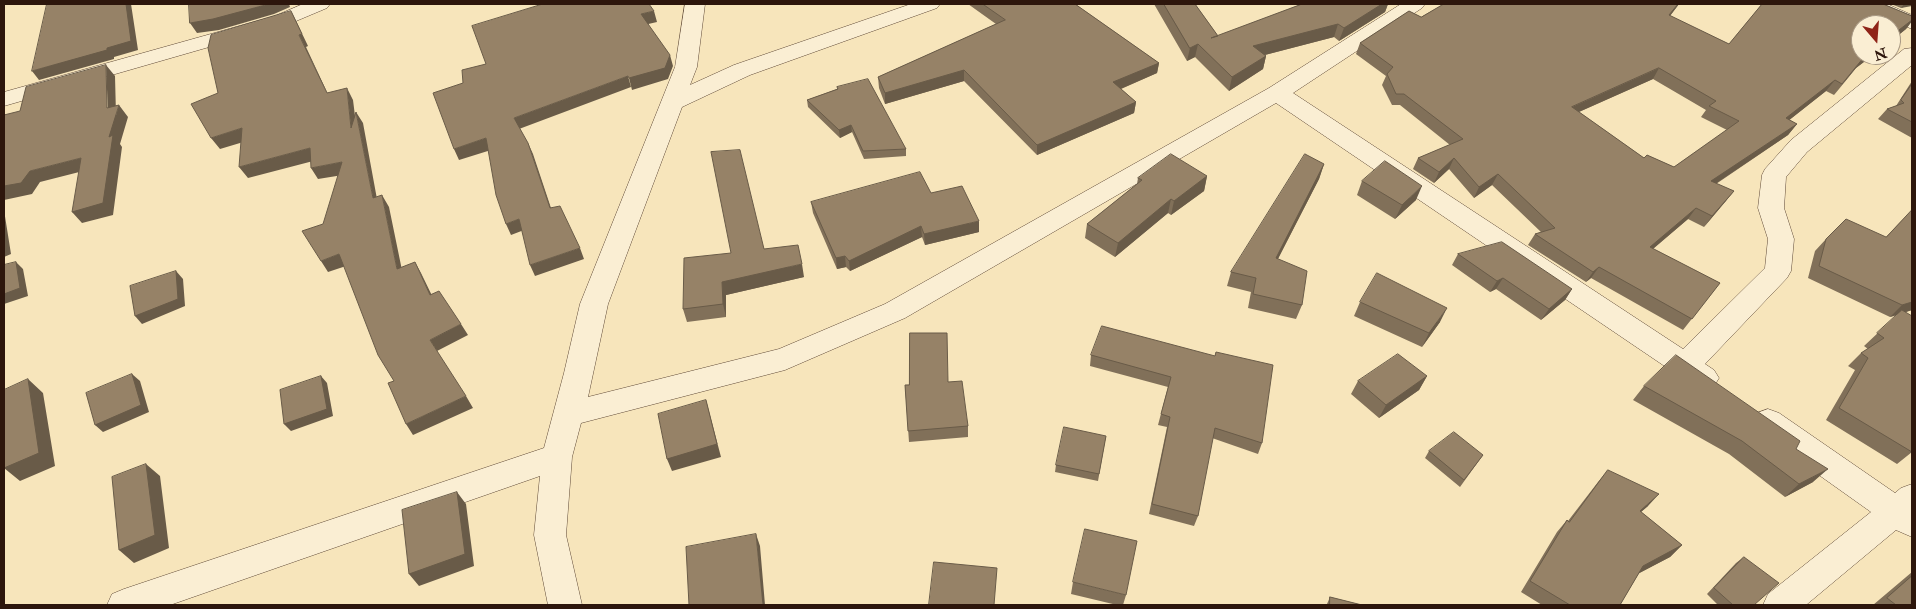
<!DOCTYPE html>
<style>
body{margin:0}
#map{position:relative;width:1916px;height:609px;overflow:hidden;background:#f7e5bb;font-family:"IM FELL Double Pica",serif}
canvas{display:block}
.frame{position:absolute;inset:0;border:5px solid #2d160c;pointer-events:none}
.north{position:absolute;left:1851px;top:15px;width:50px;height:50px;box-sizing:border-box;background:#faeed3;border:1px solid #a89883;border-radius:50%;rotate:162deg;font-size:14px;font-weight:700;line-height:20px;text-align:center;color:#2d160c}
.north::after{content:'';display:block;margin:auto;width:18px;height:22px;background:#8f2418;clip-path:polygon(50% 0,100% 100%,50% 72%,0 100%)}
</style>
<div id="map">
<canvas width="1916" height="609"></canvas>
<div class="frame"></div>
<div class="north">N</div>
</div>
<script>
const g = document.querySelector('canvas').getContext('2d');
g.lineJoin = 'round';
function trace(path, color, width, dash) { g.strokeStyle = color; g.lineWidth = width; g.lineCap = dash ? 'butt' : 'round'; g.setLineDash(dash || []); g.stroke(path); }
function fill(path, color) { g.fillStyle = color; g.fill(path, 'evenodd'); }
const minor = new Path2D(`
 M 303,4 L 330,4 L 327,8 L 289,24 L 4,106 L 4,92 L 275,16 Z
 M 685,4 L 705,4 L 697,67 L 690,85 L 734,65 L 911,4 L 940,4 L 937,8 L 750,75 L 682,107 L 608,304 L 588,397 L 779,349 L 885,304 L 1269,88 L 1401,4 L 1425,4 L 1422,8 L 1293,93 L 1683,349 L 1765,268 L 1768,239 L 1758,208 L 1762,175 L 1765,169 L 1791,140 L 1904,49 L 1912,48 L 1912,65 L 1807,152 L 1786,177 L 1784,208 L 1794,239 L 1791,271 L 1787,278 L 1705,364 L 1714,370 L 1719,378 L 1714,386 L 1704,390 L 1694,386 L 1276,103 L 905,318 L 785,370 L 581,423 L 572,457 L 566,535 L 582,605 L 548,605 L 534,535 L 540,476 L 170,605 L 107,605 L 112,594 L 124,589 L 544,448 L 564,373 L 580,304 L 675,67 Z
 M 1861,4 L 1887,4 L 1912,15 L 1912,29 L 1864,8 Z
 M 1768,409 L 1779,413 L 1895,493 L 1901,488 L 1912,484 L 1912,537 L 1896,530 L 1806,605 L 1763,605 L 1768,594 L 1871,512 L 1757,431 L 1753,422 L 1757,413 Z`);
const wall = new Path2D(`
 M 968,4 L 1075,4 L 1159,63 L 1157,73 L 1121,89 L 1136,102 L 1134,113 L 1037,155 L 964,81 L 885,104 L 879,88 L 878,77 L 996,24 Z
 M 1154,4 L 1195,4 L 1218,36 L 1302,4 L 1388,4 L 1385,12 L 1339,41 L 1334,37 L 1265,55 L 1266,56 L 1263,69 L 1229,91 L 1195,57 L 1187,61 Z
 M 1444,4 L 1679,4 L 1670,16 L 1729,44 L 1762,4 L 1883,4 L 1912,16 L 1912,21 L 1906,29 L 1891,41 L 1891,25 L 1861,25 L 1861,55 L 1873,55 L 1856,68 L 1834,95 L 1826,91 L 1789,120 L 1797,124 L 1788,135 L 1716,184 L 1734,191 L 1725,202 L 1704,227 L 1688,219 L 1653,249 L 1720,283 L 1683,330 L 1591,278 L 1586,282 L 1528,245 L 1535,234 L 1541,232 L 1492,185 L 1474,198 L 1449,169 L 1434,183 L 1413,169 L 1418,158 L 1450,145 L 1400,105 L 1392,105 L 1382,85 L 1386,76 L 1356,54 L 1360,43 L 1409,11 L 1421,17 ZM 1653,79 L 1706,110 L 1701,117 L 1727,130 L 1674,167 L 1647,155 L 1644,158 L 1579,112 Z
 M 1891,4 L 1912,4 L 1901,8 Z
 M 1912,81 L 1912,138 L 1878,119 L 1887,109 L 1896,106 Z
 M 837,87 L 906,149 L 906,156 L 864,159 L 852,132 L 840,138 L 808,107 L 807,100 L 837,89 Z
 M 1324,164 L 1319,179 L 1278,259 L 1302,305 L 1296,319 L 1248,308 L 1251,292 L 1227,286 L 1231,272 Z
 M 1207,176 L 1204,191 L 1171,215 L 1168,213 L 1115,257 L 1085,238 L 1087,224 L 1137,184 L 1138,178 Z
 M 1362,181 L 1416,200 L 1395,219 L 1357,195 Z
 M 931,193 L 979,232 L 925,245 L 922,237 L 850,271 L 846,267 L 837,269 L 813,213 L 811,202 Z
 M 1912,210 L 1912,310 L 1906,312 L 1912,452 L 1897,464 L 1826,420 L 1855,370 L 1848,366 L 1861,353 L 1868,349 L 1864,346 L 1897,315 L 1890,317 L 1808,278 L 1815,251 L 1826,239 L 1886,237 Z
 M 764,249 L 804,277 L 726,295 L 726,317 L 687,322 L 683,309 Z
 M 1458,254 L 1572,289 L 1565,300 L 1541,320 L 1496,289 L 1490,292 L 1452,265 Z
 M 1360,302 L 1440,322 L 1422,347 L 1354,316 Z
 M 1216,352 L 1262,443 L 1258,454 L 1212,438 L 1198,516 L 1194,526 L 1149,514 L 1167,427 L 1158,425 L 1168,387 L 1090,366 L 1091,355 L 1215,356 Z
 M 1427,376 L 1419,390 L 1379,418 L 1351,394 L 1358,381 Z
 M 948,382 L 968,426 L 968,437 L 909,442 L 905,385 Z
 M 1644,386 L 1796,449 L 1813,482 L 1785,497 L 1729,454 L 1633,400 Z
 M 1106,436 L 1098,481 L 1055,472 L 1056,465 Z
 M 1429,451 L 1483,455 L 1460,487 L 1425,458 Z
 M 1608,470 L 1648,506 L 1641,512 L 1682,545 L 1670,557 L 1639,573 L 1620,605 L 1542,605 L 1521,592 L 1557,532 L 1567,520 L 1568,521 L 1598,482 Z
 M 1744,557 L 1754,605 L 1718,605 L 1707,594 L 1736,563 Z
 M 1912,572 L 1912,605 L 1873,605 Z
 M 1073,582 L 1126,595 L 1123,605 L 1117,605 L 1071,594 Z
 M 1330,597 L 1362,605 L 1327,605 L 1327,604 Z`);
const shadedWall = new Path2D(`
 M 126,4 L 131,4 L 138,50 L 114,57 L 114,59 L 39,80 L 32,71 L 107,48 Z
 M 269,4 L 289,4 L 290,7 L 274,14 L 219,30 L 197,33 L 190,23 Z
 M 1382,4 L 1388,4 L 1385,12 L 1339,41 L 1344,28 Z
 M 1678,4 L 1679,4 L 1662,26 L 1669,15 Z
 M 1904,4 L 1912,4 L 1912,6 L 1901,8 Z
 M 291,11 L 297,23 L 308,46 L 306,47 L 333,105 L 327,93 L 299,35 Z
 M 654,11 L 657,22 L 644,25 L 641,14 Z
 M 1912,20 L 1912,21 L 1906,29 L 1891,41 L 1891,36 Z
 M 1338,24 L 1334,37 L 1249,59 L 1253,46 Z
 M 1198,44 L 1195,57 L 1187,61 L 1190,48 Z
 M 670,55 L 673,66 L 668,79 L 632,90 L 629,78 Z
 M 1867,55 L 1873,55 L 1856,68 L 1834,95 L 1864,57 Z
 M 1266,56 L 1263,69 L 1229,91 L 1232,77 Z
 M 1159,63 L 1157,73 L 1111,93 L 1113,82 Z
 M 106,65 L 115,76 L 116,115 L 119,105 L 128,117 L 120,144 L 122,147 L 113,215 L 82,223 L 72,212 L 109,137 Z
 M 1659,68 L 1653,79 L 1565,118 L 1572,107 Z
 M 964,70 L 964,81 L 885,104 L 885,93 Z
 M 628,76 L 631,87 L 519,129 L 514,118 Z
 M 1835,80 L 1826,91 L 1778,129 L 1786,118 Z
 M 347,88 L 353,100 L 358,140 L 351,128 Z
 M 1136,102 L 1134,113 L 1037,155 L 1037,145 Z
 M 356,112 L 363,123 L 379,210 L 373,198 Z
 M 1797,124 L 1788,135 L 1703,192 L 1711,181 Z
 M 851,125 L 852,132 L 840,138 L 839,130 Z
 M 242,128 L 250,140 L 220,149 L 211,138 Z
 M 486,138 L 491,150 L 459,160 L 454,149 Z
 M 528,143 L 533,154 L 555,220 L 550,208 Z
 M 310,148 L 317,160 L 248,178 L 239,167 Z
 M 81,158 L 91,169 L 40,182 L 32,194 L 4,200 L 4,186 L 30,171 Z
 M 1454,158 L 1449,169 L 1434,183 L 1439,172 Z
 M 342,162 L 349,174 L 318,179 L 311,168 Z
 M 1324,164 L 1319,179 L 1271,272 L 1276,258 Z
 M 1498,174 L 1492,185 L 1474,198 L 1479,187 Z
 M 1207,176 L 1204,191 L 1171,215 L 1174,201 Z
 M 1422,186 L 1416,200 L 1395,219 L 1402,205 Z
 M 1734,191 L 1725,202 L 1704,227 L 1712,216 Z
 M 382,195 L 389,207 L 404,280 L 397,269 Z
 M 1171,199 L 1168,213 L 1115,257 L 1118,243 Z
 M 1696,208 L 1688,219 L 1642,258 L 1650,247 Z
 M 4,210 L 11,254 L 4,257 Z
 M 519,219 L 524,230 L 511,235 L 506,224 Z
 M 979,221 L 979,232 L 925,245 L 924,234 Z
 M 921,226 L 922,237 L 850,271 L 849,261 Z
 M 580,248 L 584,259 L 535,276 L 530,265 Z
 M 339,254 L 346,266 L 328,272 L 321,261 Z
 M 845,256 L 846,267 L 837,269 L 836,258 Z
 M 16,262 L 23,269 L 28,296 L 4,304 L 4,294 Z
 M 415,262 L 421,273 L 437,306 L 430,295 Z
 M 802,264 L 804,277 L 726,295 L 726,317 L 723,304 L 722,282 Z
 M 1599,267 L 1591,278 L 1586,282 L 1593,272 Z
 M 176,271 L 183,279 L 185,306 L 142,324 L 135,316 Z
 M 1503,278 L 1496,289 L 1490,292 L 1497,281 Z
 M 1572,289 L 1565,300 L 1541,320 L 1549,309 Z
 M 1912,302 L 1912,310 L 1890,317 L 1902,305 Z
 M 1447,308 L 1440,322 L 1422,347 L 1429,333 Z
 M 461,324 L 468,335 L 437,351 L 430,340 Z
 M 132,374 L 140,381 L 149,412 L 103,432 L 95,425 Z
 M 321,376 L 327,383 L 333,416 L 291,431 L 284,424 Z
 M 1427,376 L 1419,390 L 1379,418 L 1386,405 Z
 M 28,379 L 43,393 L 55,466 L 20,481 L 4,468 Z
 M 466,396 L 473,408 L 413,435 L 406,424 Z
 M 706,400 L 721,457 L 672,471 L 667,459 Z
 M 146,464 L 160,476 L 169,548 L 134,563 L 119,550 Z
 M 1828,469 L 1813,482 L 1785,497 L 1799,484 Z
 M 457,492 L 466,504 L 474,566 L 419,586 L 409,574 Z
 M 1659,494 L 1648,506 L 1629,522 L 1640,511 Z
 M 756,534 L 760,546 L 765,605 L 763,605 L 762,600 Z
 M 1682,545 L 1670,557 L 1632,577 L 1643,566 Z`);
const building = new Path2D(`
 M 47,4 L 126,4 L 131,41 L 107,48 L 107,50 L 32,71 Z
 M 189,4 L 269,4 L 213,19 L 190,23 Z
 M 543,4 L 649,4 L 654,11 L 641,14 L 670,55 L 665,68 L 629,78 L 628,76 L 514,118 L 528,143 L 550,208 L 560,206 L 580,248 L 530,265 L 519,219 L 506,224 L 496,195 L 486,138 L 454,149 L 433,93 L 463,83 L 462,70 L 486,64 L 472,26 Z
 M 983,4 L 1075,4 L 1159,63 L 1113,82 L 1136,102 L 1037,145 L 964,70 L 885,93 L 878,77 L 1005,20 Z
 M 1164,4 L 1195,4 L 1218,36 L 1211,38 L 1302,4 L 1382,4 L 1344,28 L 1338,24 L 1253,46 L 1266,56 L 1232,77 L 1198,44 L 1190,48 Z
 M 1444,4 L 1678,4 L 1669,15 L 1729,44 L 1762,4 L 1883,4 L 1912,16 L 1912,20 L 1891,36 L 1891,25 L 1861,25 L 1861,55 L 1867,55 L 1864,57 L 1842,84 L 1835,80 L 1786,118 L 1797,124 L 1711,181 L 1734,191 L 1712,216 L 1696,208 L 1650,247 L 1720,283 L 1692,319 L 1599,267 L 1593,272 L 1535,234 L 1555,228 L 1498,174 L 1479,187 L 1454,158 L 1439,172 L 1418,158 L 1463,139 L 1404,94 L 1396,94 L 1387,74 L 1393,67 L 1360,43 L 1409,11 L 1421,17 ZM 1659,68 L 1716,101 L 1709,106 L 1739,121 L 1674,167 L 1647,155 L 1644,158 L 1572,107 Z
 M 291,11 L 302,34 L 299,35 L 327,93 L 347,88 L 351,128 L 356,112 L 373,198 L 382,195 L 397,269 L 415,262 L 430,295 L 439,291 L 461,324 L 430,340 L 466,396 L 406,424 L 388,383 L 394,381 L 378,355 L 339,254 L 321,261 L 302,231 L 323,224 L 342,162 L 311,168 L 310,148 L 239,167 L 242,128 L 211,138 L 191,104 L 218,93 L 208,48 L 211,35 Z
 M 106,65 L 107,108 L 119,105 L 109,137 L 113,135 L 103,203 L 72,212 L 81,158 L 30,171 L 21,183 L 4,186 L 4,115 L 20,111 L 26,87 Z
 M 868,79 L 906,149 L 863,151 L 851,125 L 839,130 L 807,100 L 838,89 L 837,87 Z
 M 1912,84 L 1912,122 L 1887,109 L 1904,103 L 1901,100 Z
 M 740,150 L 764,249 L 798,245 L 802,264 L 722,282 L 723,304 L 683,309 L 684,258 L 731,253 L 711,152 Z
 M 1171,154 L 1207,176 L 1174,201 L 1171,199 L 1118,243 L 1087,224 L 1142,180 L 1138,178 Z
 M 1305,154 L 1324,164 L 1276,258 L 1307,271 L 1302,305 L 1253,294 L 1256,278 L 1231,272 Z
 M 1385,161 L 1422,186 L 1402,205 L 1362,181 Z
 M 920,172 L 931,193 L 962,186 L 979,221 L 924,234 L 921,226 L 849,261 L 845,256 L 836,258 L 811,202 Z
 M 1912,210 L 1912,302 L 1902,305 L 1819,266 L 1826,239 L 1846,219 L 1886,237 Z
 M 1502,242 L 1572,289 L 1549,309 L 1503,278 L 1497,281 L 1458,254 Z
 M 16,262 L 20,288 L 4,294 L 4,265 Z
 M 176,271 L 178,299 L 135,316 L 130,286 Z
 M 1377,273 L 1447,308 L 1429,333 L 1360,302 Z
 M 1902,310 L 1912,316 L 1912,452 L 1839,408 L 1868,358 L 1861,353 L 1884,338 L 1877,333 Z
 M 1102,326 L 1215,356 L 1216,352 L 1273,365 L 1262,443 L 1215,428 L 1198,516 L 1152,504 L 1170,417 L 1161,414 L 1171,377 L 1091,355 Z
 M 910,333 L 947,333 L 948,382 L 962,381 L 968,426 L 908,431 L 905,385 L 909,385 Z
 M 1398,354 L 1427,376 L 1386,405 L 1358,381 Z
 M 1676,355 L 1800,441 L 1796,449 L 1828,469 L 1799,484 L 1742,441 L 1644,386 Z
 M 132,374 L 141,405 L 95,425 L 86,393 Z
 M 321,376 L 327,409 L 284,424 L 280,390 Z
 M 28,379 L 39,453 L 4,468 L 4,390 Z
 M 706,400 L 717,444 L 667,459 L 658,414 Z
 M 1064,427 L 1106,436 L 1099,474 L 1056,465 Z
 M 1454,432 L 1483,455 L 1464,480 L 1429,451 Z
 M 146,464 L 155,535 L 119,550 L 112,477 Z
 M 1608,470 L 1659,494 L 1640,511 L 1682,545 L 1643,566 L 1620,605 L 1570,605 L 1530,581 L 1567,520 L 1569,522 Z
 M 457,492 L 465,554 L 409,574 L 402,510 Z
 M 1085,529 L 1137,541 L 1126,595 L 1073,582 Z
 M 756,534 L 763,605 L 689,605 L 686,547 Z
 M 1744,557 L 1779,583 L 1754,605 L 1733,605 L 1714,588 Z
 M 934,562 L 997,568 L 994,605 L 929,605 Z
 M 1912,576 L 1912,605 L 1896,605 L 1887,598 Z
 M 1330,597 L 1362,605 L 1330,605 Z`);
trace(minor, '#604a38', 1);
fill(minor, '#faeed3');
fill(wall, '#817059');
fill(shadedWall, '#695b48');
fill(building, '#968267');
trace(building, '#695b48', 1);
</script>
